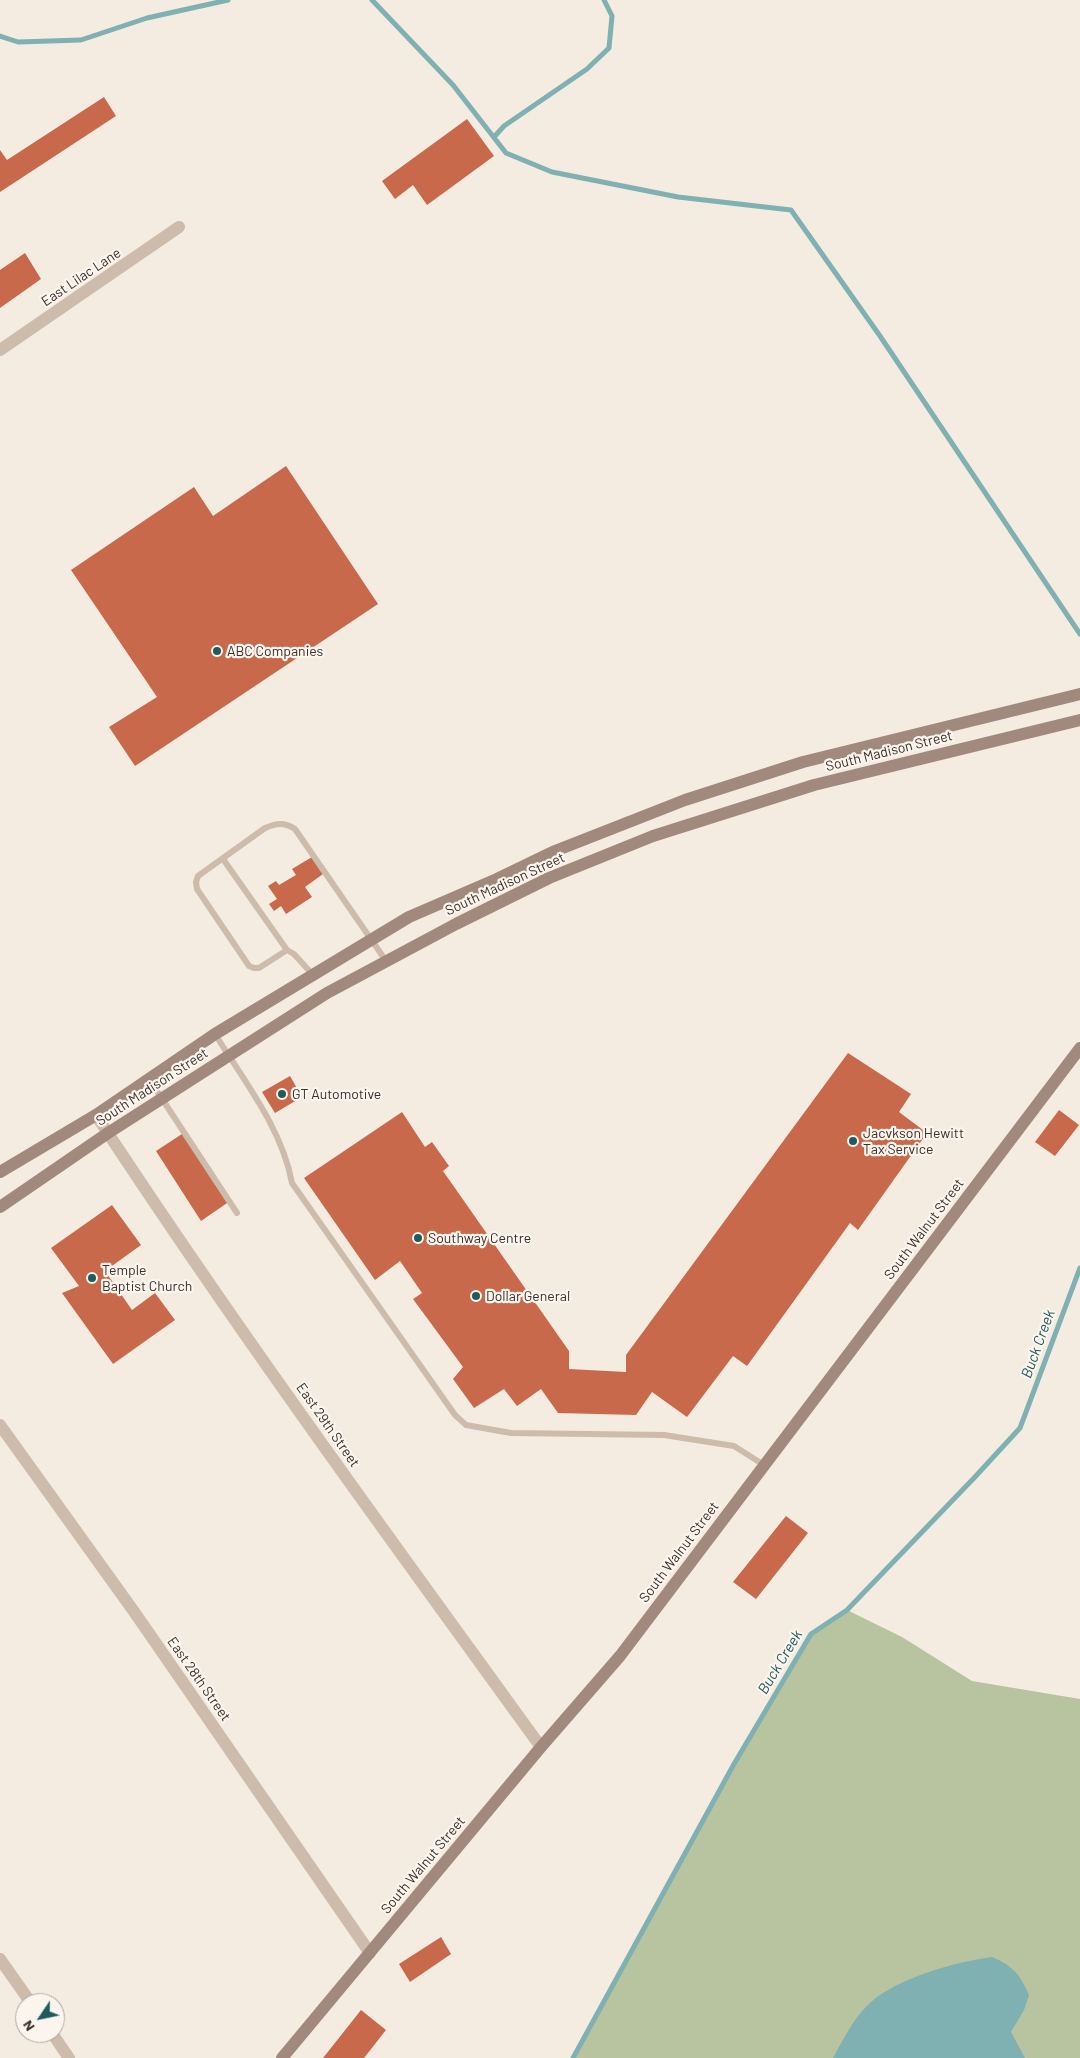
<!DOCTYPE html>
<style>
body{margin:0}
#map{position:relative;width:1080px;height:2058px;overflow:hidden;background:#f4ebe1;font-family:Barlow,sans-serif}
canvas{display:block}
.north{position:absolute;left:15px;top:1993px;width:50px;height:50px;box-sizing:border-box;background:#fbf5ee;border:1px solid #aea6a0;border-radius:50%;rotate:236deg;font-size:14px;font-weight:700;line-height:20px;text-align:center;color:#3b302b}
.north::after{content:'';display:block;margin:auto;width:18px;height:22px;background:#1f5a5e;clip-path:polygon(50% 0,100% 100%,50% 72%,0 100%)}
</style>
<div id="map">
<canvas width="1080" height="2058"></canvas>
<div class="north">N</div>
</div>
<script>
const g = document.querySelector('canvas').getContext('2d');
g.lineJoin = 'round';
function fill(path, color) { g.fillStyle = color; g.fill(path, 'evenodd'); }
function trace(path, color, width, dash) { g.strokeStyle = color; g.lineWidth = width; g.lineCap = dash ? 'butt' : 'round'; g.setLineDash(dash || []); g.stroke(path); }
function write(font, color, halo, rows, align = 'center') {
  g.font = font + ' Barlow,sans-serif'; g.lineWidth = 4.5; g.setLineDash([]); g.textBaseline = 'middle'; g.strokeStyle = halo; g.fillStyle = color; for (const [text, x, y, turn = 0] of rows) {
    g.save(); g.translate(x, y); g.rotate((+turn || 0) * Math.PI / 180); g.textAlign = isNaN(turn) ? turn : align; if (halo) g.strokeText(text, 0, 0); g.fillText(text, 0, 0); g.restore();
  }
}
const green = new Path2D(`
 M 847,1610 L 902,1637 L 972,1681 L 1080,1699 L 1080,2058 L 573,2058 L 727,1776 L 811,1634 Z`);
const water = new Path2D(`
 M 992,1957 C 1013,1966 1020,1974 1029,1995 L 1024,2010 L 1011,2032 L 1025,2058 L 833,2058 C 843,2040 854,2017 870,2003 C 895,1979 958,1961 992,1957 Z`);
const stream = new Path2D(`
 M 372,0 L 453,85 L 506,153 L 552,172 L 678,197 L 791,210 L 880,336 L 1080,634
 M 0,36 L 18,42 L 81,40 L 147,18 L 228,0
 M 494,137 L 504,126 L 587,69 L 609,48 L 612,16 L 604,0
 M 573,2058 L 734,1764 L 811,1634 L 847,1610 L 974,1478 L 1020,1428 L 1080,1268`);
const building = new Path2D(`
 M 104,97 L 116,116 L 0,192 L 0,150 L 7,160 Z
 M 467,119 L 494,156 L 427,205 L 413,185 L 395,199 L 382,181 Z
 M 25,253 L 41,279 L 0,308 L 0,270 Z
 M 286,466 L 378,604 L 135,766 L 109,727 L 157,697 L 71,570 L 194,487 L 213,516 Z
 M 312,857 L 323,874 L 305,887 L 312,897 L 286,914 L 281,906 L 274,911 L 269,904 L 277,899 L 268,886 L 276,881 L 279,885 L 296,875 L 292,869 Z
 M 848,1053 L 911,1094 L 899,1112 L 927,1133 L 858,1230 L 850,1223 L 747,1366 L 733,1356 L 687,1417 L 652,1392 L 636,1415 L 558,1413 L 541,1389 L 517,1406 L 504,1389 L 474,1408 L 453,1379 L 463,1367 L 413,1299 L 422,1293 L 400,1261 L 375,1280 L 304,1178 L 402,1112 L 425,1147 L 432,1142 L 449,1166 L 443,1171 L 569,1351 L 569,1369 L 626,1372 L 626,1355 Z
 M 290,1076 L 302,1097 L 275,1113 L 262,1092 Z
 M 1059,1110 L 1079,1125 L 1055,1156 L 1035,1142 Z
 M 185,1132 L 230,1201 L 201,1221 L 156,1151 Z
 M 112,1205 L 141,1245 L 105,1271 L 132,1310 L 155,1293 L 175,1320 L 113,1364 L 62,1293 L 79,1286 L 51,1248 Z
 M 786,1516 L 808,1533 L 756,1599 L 733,1582 Z
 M 441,1937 L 451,1954 L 410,1982 L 399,1964 Z
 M 361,2010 L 386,2030 L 364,2058 L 323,2058 Z`);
const service = new Path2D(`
 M 223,859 L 287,950
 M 313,975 L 294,954 L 287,950 L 259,968 L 254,968 L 249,966 L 197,889 L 196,882 L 198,876 L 265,828 C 277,823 284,822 295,829 L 386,961
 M 215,1034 C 244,1081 282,1128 292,1183 L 455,1415 L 466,1425 L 511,1433 L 664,1435 L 734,1446 L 764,1465
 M 149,1079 L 237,1213`);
const minor = new Path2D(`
 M 0,350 L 179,227
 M 96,1115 C 237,1330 390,1539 541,1747
 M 0,1425 L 135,1613 L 370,1953
 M 0,1959 L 31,2003
 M 52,2033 L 69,2058`);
const secondary = new Path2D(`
 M 0,1172 L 96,1115 L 215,1034 L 409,917 L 497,879 L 555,851 L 685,800 L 803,762 L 1080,694
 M 0,1207 L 108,1133 L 327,993 L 456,924 L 549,878 L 653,836 L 814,785 L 1080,720
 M 282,2058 L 541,1747 L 620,1656 L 1080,1048`);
const markers = [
 [217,651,5,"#1f5a5e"],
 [282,1094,5,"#1f5a5e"],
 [853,1141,5,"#1f5a5e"],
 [418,1238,5,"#1f5a5e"],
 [92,1278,5,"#1f5a5e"],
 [476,1296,5,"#1f5a5e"]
];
const streetNames = [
 ["East Lilac Lane",81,277,-34],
 ["South Madison Street",889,751,-14],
 ["South Madison Street",505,884,-25],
 ["South Madison Street",152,1087,-33],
 ["South Walnut Street",924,1229,-53],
 ["East 29th Street",328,1425,55],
 ["South Walnut Street",679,1552,-53],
 ["East 28th Street",199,1679,55],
 ["South Walnut Street",423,1865,-50]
];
const poiNames = [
 ["ABC Companies",227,651],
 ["GT Automotive",292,1094],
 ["Jacvkson Hewitt",863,1133],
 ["Tax Service",863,1149],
 ["Southway Centre",428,1238],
 ["Temple",102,1270],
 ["Baptist Church",102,1286],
 ["Dollar General",486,1296]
];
const waterNames = [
 ["Buck Creek",1038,1344,-70],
 ["Buck Creek",780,1662,-59]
];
fill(green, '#b8c4a0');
fill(water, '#7fb0b2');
trace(stream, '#7fb0b2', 5);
fill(building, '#c8694b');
trace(service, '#cdbbac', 6);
trace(minor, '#cdbbac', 12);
trace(secondary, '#a18a7d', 12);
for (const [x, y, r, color] of markers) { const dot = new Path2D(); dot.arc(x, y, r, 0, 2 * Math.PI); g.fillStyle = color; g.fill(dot); trace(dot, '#fbf5ee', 2); }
write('14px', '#3b302b', '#fbf5ee', streetNames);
write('14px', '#3b302b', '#fbf5ee', poiNames, 'left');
write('italic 15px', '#1f5a5e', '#fbf5ee', waterNames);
</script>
